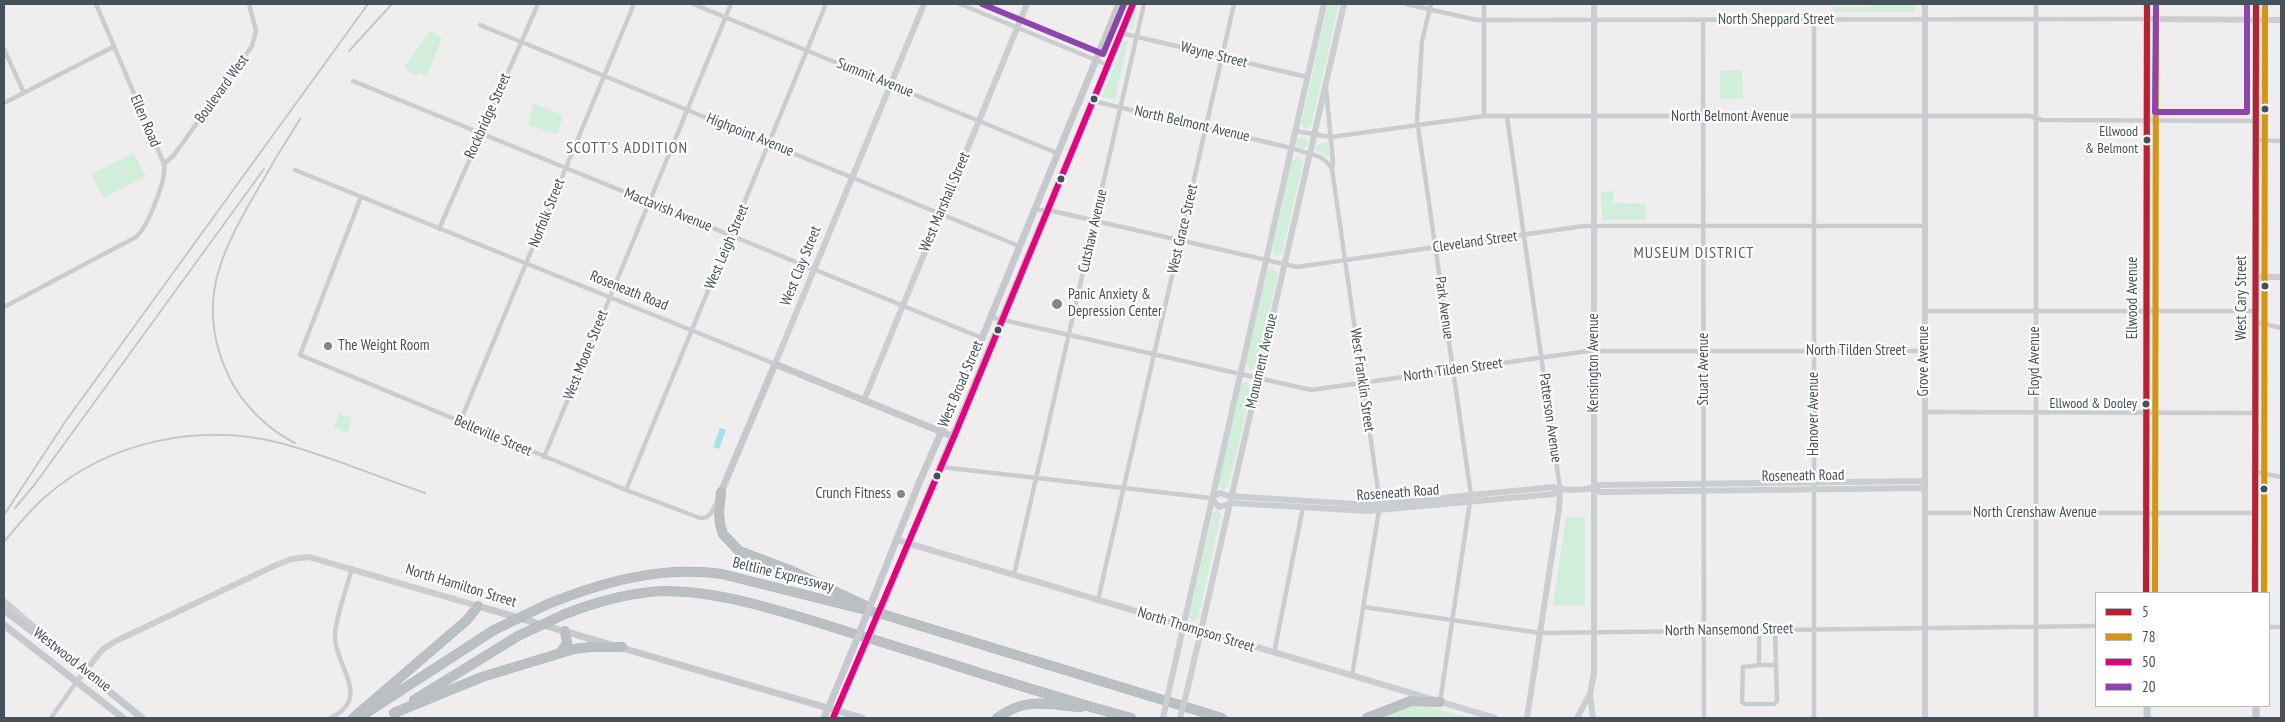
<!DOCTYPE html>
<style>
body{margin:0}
#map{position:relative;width:2285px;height:722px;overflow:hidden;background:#efedee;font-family:"PT Sans Narrow",sans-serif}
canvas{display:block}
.frame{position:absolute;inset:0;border:5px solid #45515a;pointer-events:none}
.legend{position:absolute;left:2095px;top:592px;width:175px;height:115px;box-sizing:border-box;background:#fff;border:1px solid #b5b9bd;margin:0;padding:6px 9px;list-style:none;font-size:15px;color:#45515a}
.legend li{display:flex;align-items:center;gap:10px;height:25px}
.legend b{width:25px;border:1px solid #b5b9bd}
</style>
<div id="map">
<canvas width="2285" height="722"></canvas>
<div class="frame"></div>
<ul class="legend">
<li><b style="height:6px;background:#b92031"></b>5</li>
<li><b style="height:6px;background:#d39512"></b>78</li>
<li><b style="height:6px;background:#e5007d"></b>50</li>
<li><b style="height:6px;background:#8e44ad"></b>20</li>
</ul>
</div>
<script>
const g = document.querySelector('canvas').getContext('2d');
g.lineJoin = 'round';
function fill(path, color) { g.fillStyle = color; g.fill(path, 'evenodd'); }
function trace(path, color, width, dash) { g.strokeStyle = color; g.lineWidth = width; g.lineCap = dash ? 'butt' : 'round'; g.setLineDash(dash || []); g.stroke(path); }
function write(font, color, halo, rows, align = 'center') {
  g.font = font + ' "PT Sans Narrow",sans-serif'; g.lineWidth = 4.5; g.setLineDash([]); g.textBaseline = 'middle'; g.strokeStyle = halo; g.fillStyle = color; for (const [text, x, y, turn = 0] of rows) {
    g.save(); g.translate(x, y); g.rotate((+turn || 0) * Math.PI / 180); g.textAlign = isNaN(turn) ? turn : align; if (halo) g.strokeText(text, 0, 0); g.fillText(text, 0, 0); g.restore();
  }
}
const green = new Path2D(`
 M 1138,4 L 1133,30 L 1129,29 L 1128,28 Z
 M 1328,4 L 1339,4 L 1311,126 L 1305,129 L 1301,124 Z
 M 1871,4 L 1915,4 L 1915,12 L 1833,12 L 1833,7 L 1871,7 Z
 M 431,30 L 442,39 L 426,77 L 418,73 L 417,76 L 404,68 Z
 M 1124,41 L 1128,41 L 1115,99 L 1102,97 Z
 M 1742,70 L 1743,99 L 1720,99 L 1720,71 Z
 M 533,103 L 563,115 L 558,134 L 528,126 Z
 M1296 143a6 6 0 1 1 12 0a6 6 0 1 1-12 0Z
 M 1327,141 L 1330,156 L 1329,157 L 1315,150 L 1317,145 Z
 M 133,153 L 146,176 L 104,198 L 91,174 Z
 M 1299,156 L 1303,163 L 1282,253 L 1276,257 L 1272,251 L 1292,160 Z
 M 1613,191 L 1613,203 L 1645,204 L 1646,220 L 1602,220 L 1601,192 Z
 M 1273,268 L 1278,274 L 1256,367 L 1250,370 L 1246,364 L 1267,271 Z
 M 1244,382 L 1247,382 L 1252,387 L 1228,487 L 1222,490 L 1218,485 L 1241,385 Z
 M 339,413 L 352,418 L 347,433 L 334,428 Z
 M 1215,511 L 1219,511 L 1221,515 L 1198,619 L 1192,622 L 1189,617 L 1213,513 Z
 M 1566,517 L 1585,517 L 1585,605 L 1553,605 Z
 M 1418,706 L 1431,707 L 1470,718 L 1377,718 L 1407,707 Z`);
const water = new Path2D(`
 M 720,428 L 726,430 L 719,449 L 713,447 Z`);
const street = new Path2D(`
 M 693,4 L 1057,153
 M 960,4 L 1108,65
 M 1406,4 L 1477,20 L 2147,19
 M 1431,4 L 1422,41 L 1417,120 L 1471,495 L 1440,702
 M 1703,20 L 1704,718
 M 480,25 L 1019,246
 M 1121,33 L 1307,77
 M 4,49 L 24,93
 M 353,81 L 982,338
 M 1326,88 L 1333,162 L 1332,169 L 1380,504 L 1352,676
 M 1093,101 L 1291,148 C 1307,154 1323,153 1332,169
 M 4,103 L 113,47
 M 1484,116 L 1484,4
 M 1507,117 L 1560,489
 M 1295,131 L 1331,137 L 1484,116 L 2030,116 L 2042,120 L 2256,121
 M 2256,140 L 2281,141
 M 164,164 L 174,155 L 252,46 L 256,31 L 249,4
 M 295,170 L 775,364
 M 361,197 L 300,355 L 626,490 L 700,518 C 711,519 714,507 718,499
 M 1033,210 L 1048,210 L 1297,267 L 1584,226 L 1924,226
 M 439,229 L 538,4
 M 4,307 L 136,237 C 148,227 167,178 164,164 L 96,4
 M 1924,311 L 2256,311
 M 990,317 L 1311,390 L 1588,351 L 1924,351
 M 2256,322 L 2281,328
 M 1925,412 L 2256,413
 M 460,422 L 634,4
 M 544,457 L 731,4
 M 941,467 L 1211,498
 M 2255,472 L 2281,477
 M 626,490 L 826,4
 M 1924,513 L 2256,513
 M 1014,575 L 1144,4
 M 1098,600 L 1234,4
 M 1364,607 L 1540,633 L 2096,626
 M 2269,627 L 2281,627
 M 1759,630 L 1759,665 L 1743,667 L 1742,702 L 1745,704 L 1774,704 L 1777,701 L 1775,629
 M 1274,653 L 1303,507
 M 1759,665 L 1776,665
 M 51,718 L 77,681
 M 330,718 C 374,698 333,665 335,633 C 337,613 347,588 352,568
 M 1814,718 L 1814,20
 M 2036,718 L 2036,4`);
const secondary = new Path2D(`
 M 2147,19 L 2281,20
 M 2256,277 L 2281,277
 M 775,364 L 924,4
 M 864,400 L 1027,4
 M 1594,488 L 1600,492 L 1924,488
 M 1560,489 L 1554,494 L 1367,511 L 1232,503 L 1219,507 L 1211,498 L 1220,493 L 1229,496 L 1370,505 L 1554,487 C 1566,491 1588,491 1600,485 L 1924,481
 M 897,540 L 1495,718
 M 4,601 L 63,652
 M 77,681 L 103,649 L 116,641 L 274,566 L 292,559 L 309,557 L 478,606
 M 1171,681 L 1324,4
 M 1188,687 L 1344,4
 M 1590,695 L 1593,718
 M 1527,718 L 1559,509 L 1560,489
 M 1577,718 L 1590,694 L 1594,673 L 1594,4
 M 1925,718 L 1925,4`);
const primary = new Path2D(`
 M 721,492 L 775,364 L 954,437
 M 2146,593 L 2147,4
 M 2255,593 L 2256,4
 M 873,599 L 919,483 L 978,348 L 1119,4
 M 885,599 L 1133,4
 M 478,606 L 862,718
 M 4,610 L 84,671 L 142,718
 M 4,625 L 123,718
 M 2256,706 L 2256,718
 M 824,718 L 852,651
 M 833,718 L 861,654
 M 2147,718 L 2147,706`);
const highway = new Path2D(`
 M 721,492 L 719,512 L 720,524 L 723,534 L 739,551 L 792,571 L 866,606
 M 548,604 C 605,581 661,566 722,574 L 882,614 L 1222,718
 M 565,614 C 596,602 630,592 664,591 C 726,591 793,615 852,633 C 945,661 1037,693 1131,718
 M 560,653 L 567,643 L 565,631
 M 414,700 L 518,636
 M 366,713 L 494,630
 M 394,713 L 482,677 L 574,649 L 590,647 L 622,647
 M 353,718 L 467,620 L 478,606
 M 997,718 C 1027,696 1047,705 1081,707
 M 1367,718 L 1411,701 L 1440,702`);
const rail = new Path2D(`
 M 349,51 L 392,4
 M 295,443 C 267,429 243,405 229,377 C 195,306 219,256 255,194 C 269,169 284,144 300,119
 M 15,508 L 35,484 L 264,169
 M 4,515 L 65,422 L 368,4
 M 4,542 C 17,526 30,510 45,497 C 110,440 202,422 284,444 C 332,457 378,477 425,493`);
const secondaryBridge = new Path2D(`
 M 1163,718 L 1171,681
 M 1180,718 L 1188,687`);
const primaryBridge = new Path2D(`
 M 852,651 L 873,599
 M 861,654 L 885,599`);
const highwayBridge = new Path2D(`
 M 494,630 L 548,604
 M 518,636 L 565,614`);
const bus1 = new Path2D(`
 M 2146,593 L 2147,4
 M 2255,593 L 2256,4`);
const bus2 = new Path2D(`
 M 2155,593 L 2156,4
 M 2264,593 L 2265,4`);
const bus3 = new Path2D(`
 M 833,718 L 956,432 L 1133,4`);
const bus4 = new Path2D(`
 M 982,4 L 1103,54 L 1124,4
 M 2156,4 L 2155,112 L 2247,112 L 2247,4`);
const markers = [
 [1094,99,4.5,"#45515a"],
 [2265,109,4.5,"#45515a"],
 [2147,140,4.5,"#45515a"],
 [1061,179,4.5,"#45515a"],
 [2265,286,4.5,"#45515a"],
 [1057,304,6,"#80888e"],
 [998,330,4.5,"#45515a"],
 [328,346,5,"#80888e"],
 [2146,404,4.5,"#45515a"],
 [937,476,4.5,"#45515a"],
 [2264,489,4.5,"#45515a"],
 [901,494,5,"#80888e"]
];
const busNames = [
 ["Ellwood",2138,132],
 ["& Belmont",2138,149],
 ["Ellwood & Dooley",2137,404]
];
const streetNames = [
 ["North Sheppard Street",1776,20],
 ["Wayne Street",1214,55,14],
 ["Summit Avenue",875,78,22],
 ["Boulevard West",222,89,-54],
 ["Rockbridge Street",488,116,-66],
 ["North Belmont Avenue",1730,117],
 ["Ellen Road",145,121,67],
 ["North Belmont Avenue",1192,124,13],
 ["Highpoint Avenue",750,135,22],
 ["West Marshall Street",945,202,-67],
 ["Mactavish Avenue",668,210,22],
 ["Norfolk Street",547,213,-68],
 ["West Grace Street",1183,229,-77],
 ["Cutshaw Avenue",1093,231,-77],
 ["Cleveland Street",1475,242,-8],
 ["West Leigh Street",727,247,-67],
 ["West Clay Street",801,266,-68],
 ["Roseneath Road",629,291,22],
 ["Ellwood Avenue",2133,298,-90],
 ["West Cary Street",2242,298,-90],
 ["Park Avenue",1444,308,82],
 ["North Tilden Street",1856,351],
 ["West Moore Street",586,355,-68],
 ["Monument Avenue",1262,361,-77],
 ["Grove Avenue",1924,361,-90],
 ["Floyd Avenue",2035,361,-90],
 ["Kensington Avenue",1594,363,-90],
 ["Stuart Avenue",1704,369,-90],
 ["North Tilden Street",1453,370,-8],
 ["West Franklin Street",1362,380,82],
 ["West Broad Street",961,384,-67],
 ["Hanover Avenue",1814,414,-90],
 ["Patterson Avenue",1550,418,82],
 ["Belleville Street",493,436,23],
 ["Roseneath Road",1803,476,-1],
 ["Roseneath Road",1398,493,-4],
 ["North Crenshaw Avenue",2035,513],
 ["Beltline Expressway",783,575,14],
 ["North Hamilton Street",461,586,17],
 ["North Thompson Street",1196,630,17],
 ["North Nansemond Street",1729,630,-1],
 ["Westwood Avenue",72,660,38]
];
const poiNames = [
 ["Panic Anxiety &",1068,295],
 ["Depression Center",1068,312],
 ["The Weight Room",338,346],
 ["Crunch Fitness",891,494,"right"]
];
const neighbourhoodNames = [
 ["SCOTT'S ADDITION",627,148],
 ["MUSEUM DISTRICT",1694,253]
];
fill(green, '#d1eedb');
fill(water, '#a5e0ed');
trace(highway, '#b2b8be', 10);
trace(street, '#cacdcf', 4.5);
trace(secondary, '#caced0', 6);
trace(primary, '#c5c9cd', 7);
trace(highway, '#babfc4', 9);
trace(rail, '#c4c6c8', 2);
trace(highwayBridge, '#b2b8be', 10, []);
trace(secondaryBridge, '#caced0', 6);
trace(primaryBridge, '#c5c9cd', 7);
trace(highwayBridge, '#babfc4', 9);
trace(bus1, '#b92031', 6);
trace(bus2, '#d39512', 6);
trace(bus3, '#e5007d', 6);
trace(bus4, '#8e44ad', 6);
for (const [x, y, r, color] of markers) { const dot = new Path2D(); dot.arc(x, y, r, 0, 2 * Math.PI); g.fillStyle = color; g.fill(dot); trace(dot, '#fff', 2); }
write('14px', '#45515a', '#fff', busNames, 'right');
write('15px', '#45515a', '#fff', streetNames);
write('15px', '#45515a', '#fff', poiNames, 'left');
g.letterSpacing = '1px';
write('16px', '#595d62', '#fff', neighbourhoodNames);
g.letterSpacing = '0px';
</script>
